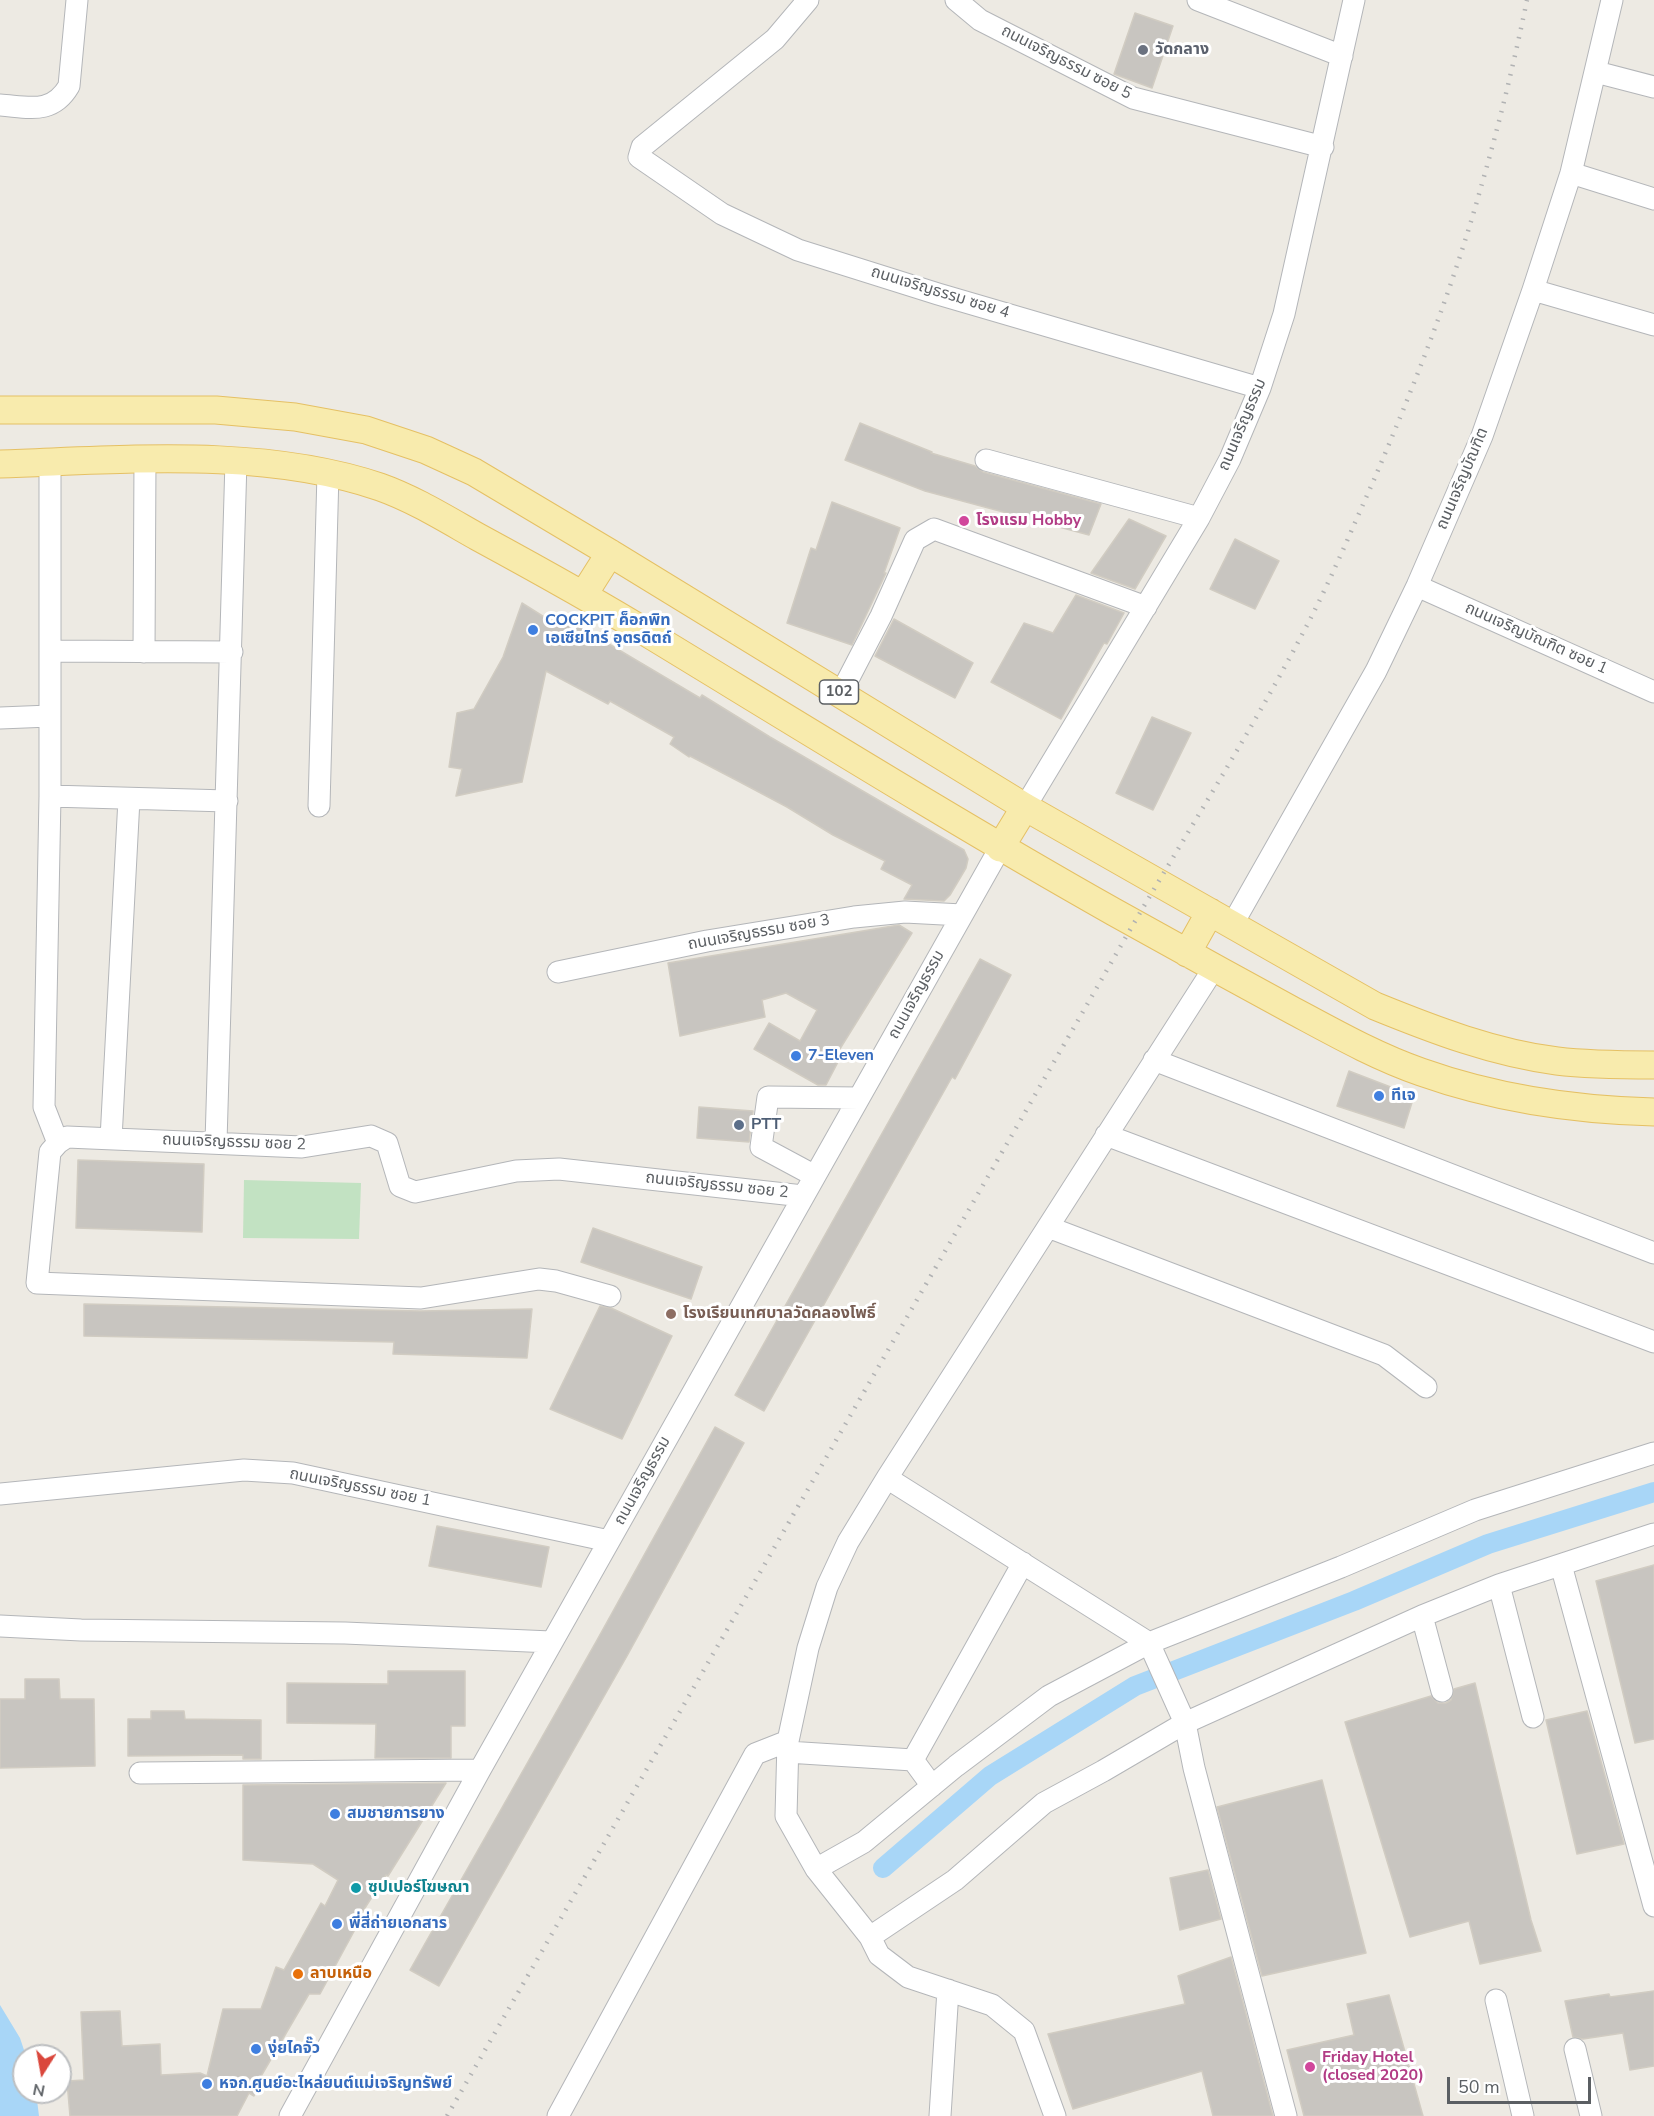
<!DOCTYPE html>
<meta charset="utf-8">
<style>
body{margin:0}
#map{position:relative;width:1654px;height:2116px;overflow:hidden;background:#edeae3;font-family:"Nunito Sans",sans-serif}
canvas{display:block}
.north{position:absolute;left:12px;top:2044px;width:60px;height:60px;box-sizing:border-box;background:#fff;border:2px solid #bdbfc1;border-radius:50%;rotate:191deg;font-size:16px;font-weight:700;line-height:24px;text-align:center;color:#5b5f63}
.north::after{content:'';display:block;margin:auto;width:21px;height:27px;background:#da473c;clip-path:polygon(50% 0,100% 100%,50% 72%,0 100%)}
.scale{position:absolute;left:1447px;top:2077px;width:144px;height:27px;box-sizing:border-box;border:3px solid #5b5f63;border-top:0;padding-left:8px;font-size:18px;line-height:21px;white-space:nowrap;color:#5b5f63;-webkit-text-stroke:4px #fff;paint-order:stroke}
</style>
<div id="map">
<canvas width="1654" height="2116"></canvas>
<div class="north">N</div>
<div class="scale">50 m</div>
</div>
<script>
const g = document.querySelector('canvas').getContext('2d');
g.lineJoin = 'round';
function fill(path, color) { g.fillStyle = color; g.fill(path, 'evenodd'); }
function trace(path, color, width, dash) { g.strokeStyle = color; g.lineWidth = width; g.lineCap = dash ? 'butt' : 'round'; g.setLineDash(dash || []); g.stroke(path); }
function write(font, color, halo, rows, align = 'center') {
  g.font = font + ' "Nunito Sans","Noto Sans Thai",sans-serif'; g.lineWidth = 6; g.setLineDash([]); g.textBaseline = 'middle'; g.strokeStyle = halo; g.fillStyle = color; for (const [text, x, y, turn = 0] of rows) {
    g.save(); g.translate(x, y); g.rotate((+turn || 0) * Math.PI / 180); g.textAlign = isNaN(turn) ? turn : align; if (halo) g.strokeText(text, 0, 0); g.fillText(text, 0, 0); g.restore();
  }
}
const green = new Path2D(`
 M 244,1180 L 361,1183 L 359,1239 L 243,1238 Z`);
const water = new Path2D(`
 M 0,2005 L 20,2038 L 26,2056 L 24,2056 L 24,2092 L 36,2092 L 39,2116 L 0,2116 Z`);
const canal = new Path2D(`
 M 883,1868 L 990,1776 L 1135,1686 L 1354,1601 L 1488,1544 L 1654,1492`);
const building = new Path2D(`
 M 1135,13 L 1173,26 L 1152,88 L 1114,74 Z
 M 860,423 L 932,452 L 931,453 L 975,466 L 983,472 L 1101,504 L 1089,535 L 925,491 L 845,460 Z
 M 832,502 L 900,528 L 884,573 L 886,573 L 852,645 L 787,623 L 811,548 L 816,550 Z
 M 1129,519 L 1166,536 L 1135,589 L 1091,573 Z
 M 1235,539 L 1279,561 L 1255,609 L 1210,589 Z
 M 1076,595 L 1124,613 L 1107,644 L 1104,643 L 1061,719 L 991,682 L 1024,623 L 1053,633 Z
 M 522,603 L 560,627 L 565,618 L 700,698 L 702,695 L 770,737 L 964,850 L 968,859 L 966,868 L 950,895 L 944,901 L 904,899 L 912,885 L 881,869 L 885,861 L 833,835 L 787,807 L 738,781 L 690,756 L 689,757 L 670,744 L 674,737 L 610,701 L 608,704 L 546,671 L 522,782 L 456,796 L 462,769 L 449,767 L 457,713 L 474,709 L 503,657 Z
 M 894,619 L 973,663 L 955,698 L 875,656 Z
 M 1152,717 L 1191,733 L 1153,810 L 1116,793 Z
 M 899,925 L 912,933 L 833,1060 L 838,1062 L 826,1085 L 818,1085 L 754,1049 L 769,1023 L 800,1041 L 817,1010 L 786,993 L 762,1000 L 765,1017 L 680,1036 L 668,963 Z
 M 980,959 L 1011,975 L 955,1079 L 952,1077 L 764,1411 L 735,1395 Z
 M 1349,1071 L 1414,1096 L 1404,1128 L 1337,1106 Z
 M 699,1107 L 753,1111 L 749,1142 L 697,1138 Z
 M 78,1160 L 204,1164 L 202,1232 L 76,1228 Z
 M 593,1228 L 702,1267 L 691,1299 L 581,1262 Z
 M 84,1304 L 420,1311 L 532,1309 L 527,1358 L 393,1354 L 394,1342 L 84,1336 Z
 M 600,1306 L 611,1308 L 672,1336 L 622,1439 L 550,1409 Z
 M 715,1427 L 744,1443 L 627,1656 L 439,1986 L 410,1970 L 597,1640 Z
 M 437,1526 L 549,1547 L 541,1587 L 429,1566 Z
 M 1654,1565 L 1654,1739 L 1635,1743 L 1596,1581 Z
 M 388,1671 L 465,1671 L 465,1726 L 451,1726 L 451,1758 L 375,1758 L 376,1724 L 287,1723 L 287,1683 L 388,1684 Z
 M 25,1679 L 59,1679 L 60,1699 L 94,1699 L 95,1766 L 0,1768 L 0,1699 L 25,1699 Z
 M 1475,1683 L 1531,1920 L 1541,1951 L 1480,1964 L 1469,1921 L 1410,1937 L 1345,1722 L 1431,1696 L 1438,1703 L 1446,1703 L 1451,1700 L 1454,1689 Z
 M 151,1711 L 184,1711 L 185,1719 L 261,1720 L 261,1759 L 243,1759 L 243,1755 L 128,1756 L 128,1719 L 151,1719 Z
 M 1587,1711 L 1624,1844 L 1577,1854 L 1546,1720 Z
 M 1322,1780 L 1366,1953 L 1262,1976 L 1217,1807 Z
 M 446,1783 L 388,1876 L 386,1875 L 356,1922 L 358,1924 L 320,1994 L 309,1994 L 260,2078 L 262,2079 L 254,2096 L 249,2093 L 237,2116 L 70,2116 L 67,2081 L 84,2080 L 81,2012 L 120,2011 L 122,2046 L 160,2044 L 161,2075 L 200,2073 L 207,2076 L 223,2009 L 261,2009 L 276,1967 L 284,1970 L 321,1903 L 325,1906 L 338,1880 L 313,1864 L 243,1860 L 243,1785 Z
 M 1208,1870 L 1221,1919 L 1180,1930 L 1170,1878 Z
 M 1231,1957 L 1273,2116 L 1213,2116 L 1202,2071 L 1073,2109 L 1048,2034 L 1185,2004 L 1178,1976 Z
 M 1654,1991 L 1654,2066 L 1630,2070 L 1623,2033 L 1583,2039 L 1573,2037 L 1565,2001 L 1609,1994 L 1610,1997 Z
 M 1389,1995 L 1423,2116 L 1304,2116 L 1287,2050 L 1354,2035 L 1347,2004 Z`);
const minor = new Path2D(`
 M 808,0 L 775,39 L 642,147 L 639,157 L 722,214 L 798,250 L 938,294 L 1260,388
 M 956,0 L 980,20 L 1133,98 L 1323,147
 M 1198,0 L 1342,56
 M 1596,72 L 1654,87
 M 0,105 C 29,107 52,115 69,86 L 77,0
 M 1571,173 L 1654,199
 M 1533,290 L 1654,325
 M 986,460 L 1199,518
 M 50,462 L 50,796 L 44,1107 L 58,1143
 M 1417,586 L 1654,692
 M 50,651 L 232,652
 M 144,652 L 145,459
 M 841,693 L 881,616 L 915,540 L 934,529 L 1146,607
 M 0,718 L 50,716
 M 50,796 L 227,801
 M 319,806 L 328,473
 M 1025,807 L 1199,518 L 1230,459 L 1260,388 L 1284,314 L 1354,0
 M 1232,925 L 1376,671 L 1417,586 L 1482,436 L 1533,290 L 1571,173 L 1612,0
 M 558,972 L 707,941 L 854,917 L 905,912 L 962,915
 M 1154,1060 L 1654,1253
 M 1106,1135 L 1654,1342
 M 111,1139 L 129,799
 M 216,1142 L 236,461
 M 815,1176 L 761,1147 L 768,1097 L 859,1098
 M 1048,1227 L 1384,1355 L 1426,1387
 M 610,1296 L 556,1281 L 539,1279 L 421,1298 L 37,1283 L 50,1152 L 58,1143 L 67,1137 L 302,1147 L 371,1136 L 387,1143 L 400,1186 L 415,1192 L 516,1171 L 559,1169 L 803,1196
 M 887,1478 L 1149,1643 L 1185,1723 L 1194,1768 L 1286,2116
 M 0,1494 L 244,1470 L 293,1473 L 609,1541
 M 1561,1565 L 1654,1906
 M 1499,1585 L 1533,1717
 M 1422,1616 L 1442,1691
 M 0,1626 L 81,1630 L 345,1633 L 551,1642
 M 787,1752 L 913,1760 L 932,1786
 M 913,1760 L 1023,1563
 M 140,1773 L 480,1770
 M 816,1869 L 864,1842 L 956,1766 L 1049,1696 L 1149,1643 L 1341,1567 L 1475,1510 L 1654,1453
 M 870,1937 L 955,1880 L 1044,1803 L 1103,1771 L 1185,1723 L 1422,1616 L 1499,1585 L 1654,1534
 M 1496,2000 L 1523,2116
 M 1575,2049 L 1591,2116
 M 290,2116 L 480,1770 L 1000,848
 M 558,2116 L 755,1754 L 788,1741
 M 940,2116 L 948,1990
 M 1055,2116 L 1024,2031 L 992,2005 L 908,1977 L 879,1955 L 870,1937 L 816,1869 L 786,1816 L 788,1741 L 808,1648 L 827,1587 L 848,1542 L 887,1478 L 1214,968`);
const major = new Path2D(`
 M 0,410 L 216,410 L 295,417 L 366,430 L 426,450 L 474,472 L 610,553 L 1025,807 L 1375,1006 C 1434,1030 1494,1053 1557,1061 C 1589,1065 1622,1065 1654,1065
 M 0,464 C 124,460 262,447 380,487 C 414,499 446,519 478,537 C 537,569 595,601 652,636 C 805,729 958,824 1114,912 C 1173,945 1231,977 1290,1009 C 1333,1032 1375,1056 1421,1072 C 1497,1099 1574,1110 1654,1112
 M 584,594 L 610,553
 M 1000,848 L 1025,807
 M 1187,953 L 1210,912`);
const rail = new Path2D(`
 M 447,2116 L 1134,923 C 1191,826 1252,730 1305,629 C 1330,582 1351,531 1373,482 C 1414,386 1453,288 1481,187 C 1499,125 1514,63 1527,0`);
const markers = [
 [1143,50,6,"#6b7280"],
 [964,521,6,"#d1479c"],
 [533,630,6,"#3f7fe0"],
 [796,1056,6,"#3f7fe0"],
 [1379,1096,6,"#3f7fe0"],
 [739,1125,6,"#5c6f8a"],
 [671,1314,6,"#8d6e63"],
 [335,1814,6,"#3f7fe0"],
 [356,1888,6,"#0f9aa8"],
 [337,1924,6,"#3f7fe0"],
 [298,1974,6,"#e8710a"],
 [256,2049,6,"#3f7fe0"],
 [1310,2067,6,"#d1479c"],
 [207,2084,6,"#3f7fe0"]
];
const shields = [
 [839,692,39]
];
const shieldNames = [
 ["102",839,692]
];
const worshipNames = [
 ["วัดกลาง",1155,50]
];
const streetNames = [
 ["ถนนเจริญธรรม ซอย 5",1066,63,27],
 ["ถนนเจริญธรรม ซอย 4",940,293,17],
 ["ถนนเจริญธรรม",1243,425,-67],
 ["ถนนเจริญบัณฑิต",1463,479,-67],
 ["ถนนเจริญบัณฑิต ซอย 1",1536,639,24],
 ["ถนนเจริญธรรม ซอย 3",759,933,-10],
 ["ถนนเจริญธรรม",917,995,-61],
 ["ถนนเจริญธรรม ซอย 2",234,1143,2],
 ["ถนนเจริญธรรม ซอย 2",717,1186,6],
 ["ถนนเจริญธรรม",643,1481,-61],
 ["ถนนเจริญธรรม ซอย 1",360,1488,11]
];
const hotelNames = [
 ["โรงแรม Hobby",976,521],
 ["Friday Hotel",1322,2058],
 ["(closed 2020)",1322,2076]
];
const shopNames = [
 ["COCKPIT ค็อกพิท",545,621],
 ["เอเซียไทร์ อุตรดิตถ์",545,639],
 ["7-Eleven",808,1056],
 ["ทีเจ",1391,1096],
 ["สมชายการยาง",347,1814],
 ["พี่สี่ถ่ายเอกสาร",349,1924],
 ["งุ่ยไคจั๊ว",268,2049],
 ["หจก.ศูนย์อะไหล่ยนต์แม่เจริญทรัพย์",219,2084]
];
const serviceNames = [
 ["PTT",751,1125]
];
const educationNames = [
 ["โรงเรียนเทศบาลวัดคลองโพธิ์",683,1314]
];
const cultureNames = [
 ["ซุปเปอร์โฆษณา",368,1888]
];
const foodNames = [
 ["ลาบเหนือ",310,1974]
];
fill(green, '#c2e2c2');
fill(water, '#a8d6f7');
trace(canal, '#a8d6f7', 20);
fill(building, '#c8c5c0');
trace(building, '#d1ccc2', 1.5);
trace(minor, '#b4b6b9', 23);
trace(major, '#e5c064', 29);
trace(minor, '#fff', 21);
trace(major, '#f8ebad', 27);
trace(rail, '#b1b2b3', 4.5, [1.5, 8]);
for (const [x, y, r, color] of markers) { const dot = new Path2D(); dot.arc(x, y, r, 0, 2 * Math.PI); g.fillStyle = color; g.fill(dot); trace(dot, '#fff', 2); }
for (const [x, y, w] of shields) { const box = new Path2D(); box.roundRect(x - w / 2, y - 12, w, 24, 4.5); g.fillStyle = '#fff'; g.fill(box); trace(box, '#5b5f63', 1.5); }
write('bold 15px', '#5b5f63', null, shieldNames);
write('bold 16px', '#5b616d', '#fff', worshipNames, 'left');
write('16px', '#5b5f63', '#fff', streetNames);
write('bold 16px', '#b23c85', '#fff', hotelNames, 'left');
write('bold 16px', '#366cbe', '#fff', shopNames, 'left');
write('bold 16px', '#4e5e75', '#fff', serviceNames, 'left');
write('bold 16px', '#785e54', '#fff', educationNames, 'left');
write('bold 16px', '#0d838f', '#fff', cultureNames, 'left');
write('bold 16px', '#c56008', '#fff', foodNames, 'left');
</script>
